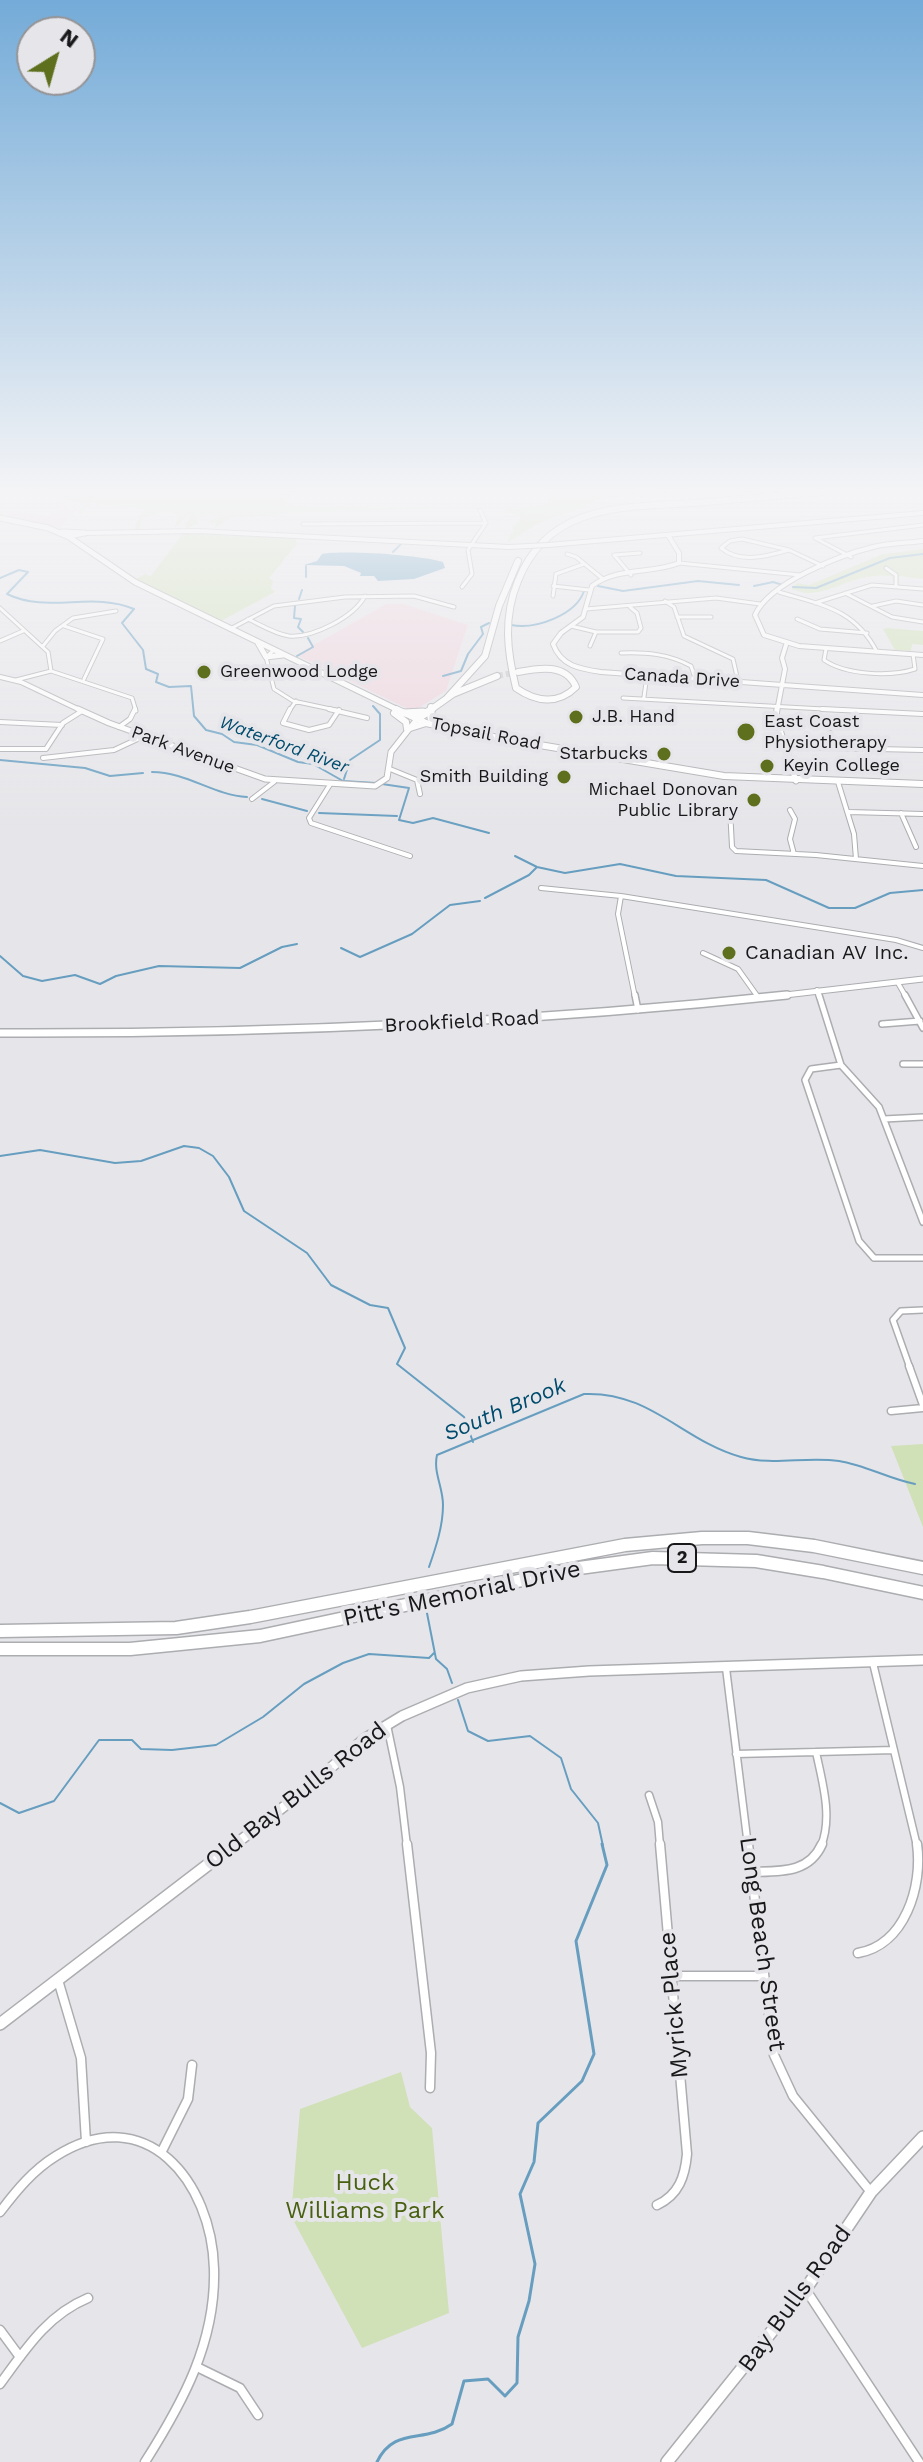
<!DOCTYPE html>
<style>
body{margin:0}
#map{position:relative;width:923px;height:2462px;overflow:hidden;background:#e6e6ea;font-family:"Work Sans",sans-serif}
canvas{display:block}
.north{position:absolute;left:16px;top:16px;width:80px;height:80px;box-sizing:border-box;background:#e6e6ea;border:2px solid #949497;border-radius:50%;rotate:37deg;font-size:22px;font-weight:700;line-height:32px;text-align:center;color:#18181a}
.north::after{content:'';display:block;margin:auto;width:28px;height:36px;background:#5e701e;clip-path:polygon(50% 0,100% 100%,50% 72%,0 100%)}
</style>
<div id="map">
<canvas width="923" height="2462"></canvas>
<div class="north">N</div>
</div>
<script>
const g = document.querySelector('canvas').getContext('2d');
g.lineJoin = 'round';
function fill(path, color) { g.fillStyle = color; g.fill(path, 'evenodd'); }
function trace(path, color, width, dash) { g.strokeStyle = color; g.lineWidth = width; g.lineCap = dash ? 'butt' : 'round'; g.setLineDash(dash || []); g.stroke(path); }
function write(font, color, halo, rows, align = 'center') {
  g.font = font + ' "Work Sans",sans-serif'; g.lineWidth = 8; g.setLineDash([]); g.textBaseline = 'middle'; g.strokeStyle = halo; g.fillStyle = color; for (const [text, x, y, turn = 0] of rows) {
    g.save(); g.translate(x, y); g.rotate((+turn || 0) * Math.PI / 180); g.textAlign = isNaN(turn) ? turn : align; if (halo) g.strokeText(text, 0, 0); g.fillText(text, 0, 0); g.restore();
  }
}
const commercial = new Path2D(`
 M 68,498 L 87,501 L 58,530 L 4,517 L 13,510 L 49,516 Z
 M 386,604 L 404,604 L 468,625 L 446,691 L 417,709 L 408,709 L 296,655 Z`);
const green = new Path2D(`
 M 11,487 L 281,487 L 280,490 L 293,494 L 283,506 L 469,509 L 293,511 L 274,516 L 230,518 L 214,529 L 216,524 L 207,522 L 218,517 L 209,514 L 196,518 L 199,523 L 186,529 L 185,523 L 190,517 L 186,517 L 174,529 L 178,516 L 169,510 L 143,518 L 139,529 L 134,530 L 138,518 L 144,511 L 142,509 L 91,503 L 81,514 L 77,514 L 85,504 Z
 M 550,487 L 707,487 L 710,489 L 607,498 L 537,524 L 507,543 L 511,533 L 514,532 L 512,528 L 522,516 L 502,510 L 547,505 Z
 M 184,532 L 295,538 L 297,544 L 269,578 L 273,581 L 271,588 L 275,592 L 221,621 L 136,579 L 145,574 L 151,576 Z
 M 923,549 L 923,579 L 899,576 L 899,582 L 893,582 L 892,576 C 857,572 838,591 810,593 C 804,594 796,590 791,589 L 797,583 L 809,585 L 883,554 Z
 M 887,628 L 923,631 L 923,645 L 912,644 L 911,651 L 895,650 L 883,629 Z
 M 923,1444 L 923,1527 L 891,1446 Z
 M 401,2072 L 410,2107 L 432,2128 L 449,2313 L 362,2348 L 291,2216 L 300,2109 Z`);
const water = new Path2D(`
 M 322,554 C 346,550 419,555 443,562 L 445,568 L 414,579 L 378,581 L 374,576 L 360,576 L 361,573 L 344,566 L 304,565 L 317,561 Z`);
const streamFar1 = new Path2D(`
 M 393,552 L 401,544
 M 306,566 L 306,577
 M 0,578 L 19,570 L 28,572 L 7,594 C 48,614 92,591 134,609 L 122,623 L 143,650 L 146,669 L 158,674 L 156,682 L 169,687 L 191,686 L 194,716 L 206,730 L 222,734 L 234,742 L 257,745 L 298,762 L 313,764 L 343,781 L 376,783
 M 598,586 L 623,591 L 698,581 L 739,585
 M 754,586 L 773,582 L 783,585
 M 793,587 L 816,588 L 890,558 L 923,554
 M 299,599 L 302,590
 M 295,606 L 294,618 L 301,619 L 298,627 L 303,632
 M 511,625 C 535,630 576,615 584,591
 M 297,656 L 313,647 L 308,638
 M 443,676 L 461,671 L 468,654 L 483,634 L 481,627 L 489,623
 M 0,760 L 85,768 L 110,776 L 143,773
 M 152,772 C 187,772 213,795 247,797
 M 344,779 L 350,760 L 380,740 L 380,714 L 373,706
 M 382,784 L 409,788 L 399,820 L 413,823 L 433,818 L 489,833
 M 262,799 L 307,811
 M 319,813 L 397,816
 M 515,856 L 537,867 L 565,873 L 620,864 L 676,876 L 766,880 L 829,908 L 855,908 L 890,893 L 923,890
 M 485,898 L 529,875 L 537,867
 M 341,948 L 360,957 L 412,934 L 450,905 L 480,901
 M 0,956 L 23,976 L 42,981 L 75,975 L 100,984 L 116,976 L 159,966 L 240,968 L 282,947 L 297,944
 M 0,1156 L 40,1150 L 115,1163 L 141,1161 L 184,1146 L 199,1148 L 213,1156 L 229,1177 L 244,1211 L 307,1253 L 331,1285 L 370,1305 L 388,1308 L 405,1348 L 397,1364 L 464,1417 L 473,1442
 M 429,1567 C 436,1547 443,1526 443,1505 C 443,1487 433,1472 437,1455 L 584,1394 C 650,1391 683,1441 741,1457 C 772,1466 807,1456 839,1461 C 865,1465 889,1479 915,1484
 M 426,1608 L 436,1659 L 447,1669 L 452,1683
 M 458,1700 L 468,1731 L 488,1741 L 530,1736 L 561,1758 L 571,1789 L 598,1823 L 603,1846
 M 0,1803 L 19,1813 L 54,1801 L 99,1740 L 132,1740 L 141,1749 L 172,1750 L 216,1745 L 263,1717 L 304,1684 L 343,1663 L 369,1654 L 429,1658 L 434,1653`);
const stream = new Path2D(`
 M 377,2462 C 394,2426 424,2444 452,2424 L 464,2381 L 488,2379 L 505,2396 L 517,2383 L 518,2337 L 529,2301 L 535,2264 L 520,2194 L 534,2162 L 538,2123 L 582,2081 L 594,2054 L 576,1941 L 607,1865 L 602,1844`);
const highwayTunnel = new Path2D(`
 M 497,676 L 518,672`);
const streetFar4 = new Path2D(`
 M 303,524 L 486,523
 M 742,539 L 789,550 C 768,556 740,564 721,548 L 730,541 Z
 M 789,550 L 823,566
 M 567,554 L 576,557 L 603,579
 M 851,557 L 815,538 L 923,525
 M 679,563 L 800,575
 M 886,568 L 896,575 L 896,586
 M 631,575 L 614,555 L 640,553
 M 553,586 L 589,590
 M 462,587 L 472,574 L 468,550 L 486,523 L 480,510
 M 779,592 C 822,605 855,609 877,652
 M 845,593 L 892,617 L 923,622
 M 553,596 L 556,574 L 584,564
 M 665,601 L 674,607 L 684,636 L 733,659 L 738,681
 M 815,603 L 872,585 L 923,589
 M 873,606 L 896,601 L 923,605
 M 0,608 L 48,652 L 51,671 L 16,680
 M 586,609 L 716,598 L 760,604
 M 677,617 L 711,617
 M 248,619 C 261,625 275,634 289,636 C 313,638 354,617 365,596
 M 797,619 L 820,629 L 867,633
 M 64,626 L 103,639 L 84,679
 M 571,626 L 596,632 L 638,632 L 641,628 L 637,613 L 630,607
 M 230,629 L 274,606 L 345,597 L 414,596 L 454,607
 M 0,641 L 23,631
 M 43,646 L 55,631 L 73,618 L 116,611
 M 590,646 L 596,632
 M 826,649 L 824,660 C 846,675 890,677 915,669 L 913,654
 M 274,650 L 266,657 L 274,689 L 293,701 L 340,711
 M 621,653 C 646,652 669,654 691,666 L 695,678
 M 51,671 L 132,698 L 136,711
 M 644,697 L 647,675
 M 623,698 L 860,711
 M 289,711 L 296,701`);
const streetFar3 = new Path2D(`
 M 290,709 L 283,723 L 309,730 L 329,725 L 339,710
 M 329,709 L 367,718
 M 822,709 L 923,714
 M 0,722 L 62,725
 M 119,727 L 130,719 L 135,709
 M 830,733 L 835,747
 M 784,747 L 923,750
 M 0,749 L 46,749 L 63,723 L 82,711
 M 43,758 L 114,750 L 144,736
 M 390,769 L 417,780 L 420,794
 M 838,782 L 854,834 L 856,859
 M 331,783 L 309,818 L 311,823 L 410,856
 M 252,799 L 274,782
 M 730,808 L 732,847 L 736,851 L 816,855 L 923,866
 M 790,810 L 795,819 L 790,839 L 794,854
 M 849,812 L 923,814
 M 901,813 L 916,847
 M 541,888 L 621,896 L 896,940 L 923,948
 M 621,896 L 618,914 L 635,997
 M 703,953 L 738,969 L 758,997
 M 898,983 L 906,997
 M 817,990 L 819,997`);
const streetFar2 = new Path2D(`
 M 635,995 L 638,1010
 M 819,995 L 841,1065 L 879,1107 L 923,1222
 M 905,995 L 923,1028
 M 882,1024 L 920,1021
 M 903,1064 L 923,1064
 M 841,1065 L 811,1069 L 805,1080 L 859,1241 L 874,1258 L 923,1258
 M 884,1119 L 923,1117
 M 910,1368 L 893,1320 L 901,1311 L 923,1310`);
const streetFar1 = new Path2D(`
 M 909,1366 L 923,1405
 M 891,1411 L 923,1408
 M 873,1663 L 917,1846
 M 726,1668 L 748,1846
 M 387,1725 L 400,1787 L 407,1846
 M 816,1752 L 894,1750
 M 736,1754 L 816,1752 C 822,1781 833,1817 821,1846
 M 649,1795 L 658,1822 L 660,1846`);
const street = new Path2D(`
 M 407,1844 L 431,2053 L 430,2088
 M 748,1844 L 774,2055 L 793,2096 L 870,2191
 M 751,1872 C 779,1871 809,1874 822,1844
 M 858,1953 C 905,1945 923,1886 917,1844
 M 671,1976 L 764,1976
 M 58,1980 L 81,2058 L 86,2142
 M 162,2151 L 188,2099 L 192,2065
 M 657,2205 C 679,2195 685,2176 687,2154 L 660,1844
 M 0,2212 C 16,2191 33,2170 56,2156 C 146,2099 212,2182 214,2269 C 216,2342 183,2402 145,2462
 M 806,2290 L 919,2462
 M 0,2330 L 20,2357
 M 197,2367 L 240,2388 L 258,2415
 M 0,2384 C 25,2350 47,2315 88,2298`);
const secondaryFar4 = new Path2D(`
 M 668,535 L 679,553 L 679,563 C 652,574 616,567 592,586 L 583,617 L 561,633 L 553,644 C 561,666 580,669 601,672 L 923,695
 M 69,537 L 85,533 L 198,531 L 509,547
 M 923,541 C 907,543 889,543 873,547 C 840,555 769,583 755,615 L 764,635 L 799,646 L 923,655
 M 548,545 L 923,513
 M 0,677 L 21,682 L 82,711
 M 777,711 L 785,669 L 782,658 L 786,645`);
const secondaryFar3 = new Path2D(`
 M 78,709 L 109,723 L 265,779 L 375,786 L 387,778 L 391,752 L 417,719
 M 777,709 L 776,717 L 796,781
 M 768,997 L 923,979`);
const secondaryFar2 = new Path2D(`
 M 0,1033 C 263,1034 525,1023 787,995`);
const secondaryFar1 = new Path2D(`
 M 233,1846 L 304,1791 L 364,1739 L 402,1716 L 467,1688 L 521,1676 L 589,1671 L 923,1660`);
const secondary = new Path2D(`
 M 0,2024 L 235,1844
 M 667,2462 L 805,2290 L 871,2192 L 923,2137`);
const primaryFar1 = new Path2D(`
 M 0,518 L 48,528 L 69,537 L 135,582 L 400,711
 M 62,532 L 85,533
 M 258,643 L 266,657 L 283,655`);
const primary = new Path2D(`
 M 396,709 L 426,723 L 498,738 L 724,776 L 923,784
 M 394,713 L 406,722 L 407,729 L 426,723`);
const highwayFar2 = new Path2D(`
 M 518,672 C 539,668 566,663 576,687 C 558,705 536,702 516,688 C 507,651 503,617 518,581 C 550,499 632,508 706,502 C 765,497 823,492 882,487
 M 447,698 L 485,656 L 499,606 L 518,561
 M 431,707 L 431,711
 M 429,711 L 453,694 L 497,676`);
const highwayFar1 = new Path2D(`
 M 431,709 L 431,718 L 446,728
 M 404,713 L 423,712
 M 417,719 L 432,709`);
const highway = new Path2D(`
 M 0,1631 L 176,1628 L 250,1617 L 625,1545 L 702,1538 L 748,1538 L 814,1546 L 923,1568
 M 0,1649 L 130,1649 L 260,1636 L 579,1568 L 653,1558 L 756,1561 L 823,1572 L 923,1593`);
const secondaryBridge = new Path2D(`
 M 509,547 L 548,545`);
const markers = [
 [204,672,8,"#5e701e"],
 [576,717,8,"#5e701e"],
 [746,732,10,"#5e701e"],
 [664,754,8,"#5e701e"],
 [767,766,8,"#5e701e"],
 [564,777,8,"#5e701e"],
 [754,800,8,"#5e701e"],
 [729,953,8,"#5e701e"]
];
const farPoinames = [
 ["Greenwood Lodge",220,672],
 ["J.B. Hand",592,717],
 ["East Coast",764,722],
 ["Physiotherapy",764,743],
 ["Starbucks",648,754,"right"],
 ["Keyin College",783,766],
 ["Smith Building",548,777,"right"],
 ["Michael Donovan",738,790,"right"],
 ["Public Library",738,811,"right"]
];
const farStreetnames = [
 ["Canada Drive",682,678,4],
 ["Topsail Road",486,734,11],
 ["Park Avenue",183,750,20]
];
const farWaternames = [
 ["Waterford River",284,745,20]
];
const shields = [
 [682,1558,28]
];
const shieldNames = [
 ["2",682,1558]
];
const poiNames = [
 ["Canadian AV Inc.",745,953]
];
const streetNames = [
 ["Brookfield Road",462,1022,-3]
];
const waterNames = [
 ["South Brook",505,1410,-23]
];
const nearStreetnames = [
 ["Pitt's Memorial Drive",462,1594,-12],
 ["Old Bay Bulls Road",296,1796,-38],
 ["Long Beach Street",762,1944,82],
 ["Myrick Place",674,2005,-95],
 ["Bay Bulls Road",795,2299,-54]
];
const nearParknames = [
 ["Huck",365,2183],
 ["Williams Park",365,2211]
];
fill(commercial, '#eed5dd');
fill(green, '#d0e0b7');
fill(water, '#679ec0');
trace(streamFar1, '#679ec0', 2);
trace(stream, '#679ec0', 3);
trace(highwayTunnel, '#c7c7cb', 6, [6, 3]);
trace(streetFar4, '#acadb0', 5);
trace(streetFar3, '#acadb0', 6);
trace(streetFar2, '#acadb0', 8);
trace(streetFar1, '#acadb0', 9);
trace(street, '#acadb0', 11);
trace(secondaryFar4, '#acadb0', 6);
trace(secondaryFar3, '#acadb0', 7);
trace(secondaryFar2, '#acadb0', 10);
trace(secondaryFar1, '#acadb0', 12);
trace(secondary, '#acadb0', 14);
trace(primaryFar1, '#acadb0', 7);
trace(primary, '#acadb0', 8);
trace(highwayFar2, '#acadb0', 8);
trace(highwayFar1, '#acadb0', 9);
trace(highway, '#acadb0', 15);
trace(streetFar4, '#fff', 3);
trace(streetFar3, '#fff', 4);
trace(streetFar2, '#fff', 5);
trace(streetFar1, '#fff', 6);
trace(street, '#fff', 8);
trace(secondaryFar4, '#fff', 4);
trace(secondaryFar3, '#fff', 5);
trace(secondaryFar2, '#fff', 7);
trace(secondaryFar1, '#fff', 9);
trace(secondary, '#fff', 11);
trace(primaryFar1, '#fff', 5);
trace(primary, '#fff', 6);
trace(highwayFar2, '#fff', 6);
trace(highwayFar1, '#fff', 7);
trace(highway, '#fff', 12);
trace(secondaryBridge, '#acadb0', 6, []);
trace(secondaryBridge, '#fff', 4);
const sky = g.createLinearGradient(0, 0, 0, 832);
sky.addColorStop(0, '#74abd8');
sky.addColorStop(0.59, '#f4f4f6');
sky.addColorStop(1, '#f4f4f600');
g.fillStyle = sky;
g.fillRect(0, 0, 923, 832);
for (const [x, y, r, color] of markers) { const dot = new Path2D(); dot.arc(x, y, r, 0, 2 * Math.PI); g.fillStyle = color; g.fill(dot); trace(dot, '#e6e6ea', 3); }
write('18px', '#18181a', '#e6e6ea', farPoinames, 'left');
write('18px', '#18181a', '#e6e6ea', farStreetnames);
write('italic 18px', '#004b6d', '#e6e6ea', farWaternames);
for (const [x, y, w] of shields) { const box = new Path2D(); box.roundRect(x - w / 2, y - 14, w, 28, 6); g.fillStyle = '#e6e6ea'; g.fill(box); trace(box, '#18181a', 2); }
write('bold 18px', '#18181a', null, shieldNames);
write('20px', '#18181a', '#e6e6ea', poiNames, 'left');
write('20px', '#18181a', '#e6e6ea', streetNames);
write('italic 22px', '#004b6d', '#e6e6ea', waterNames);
write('24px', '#18181a', '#e6e6ea', nearStreetnames);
write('24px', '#48600f', '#e6e6ea', nearParknames);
</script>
